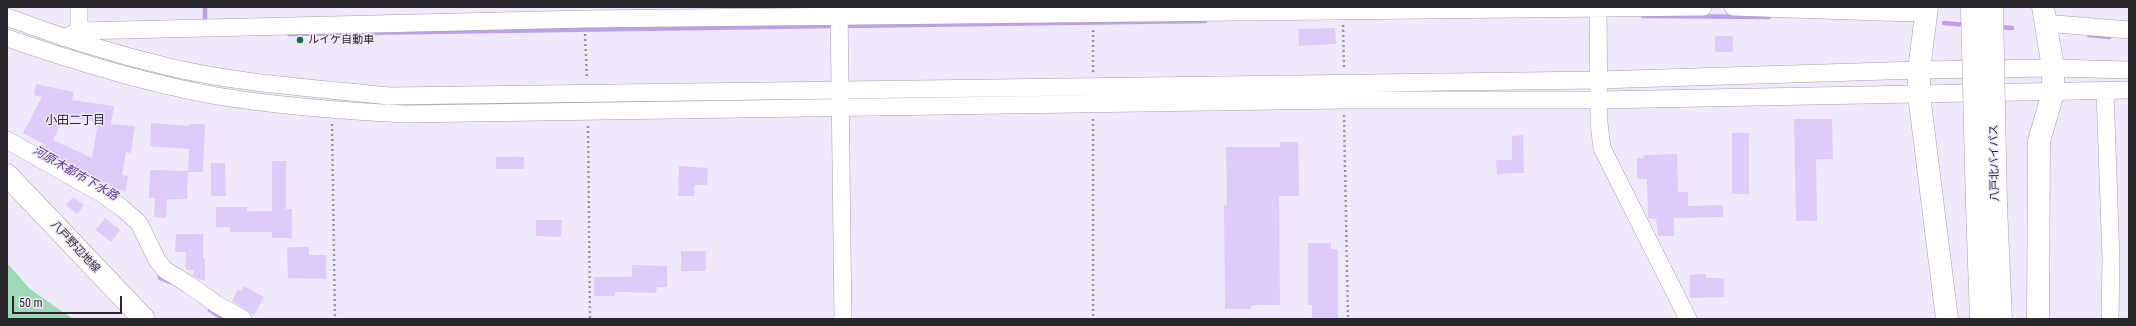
<!DOCTYPE html>
<meta charset="utf-8">
<style>
body{margin:0}
#map{position:relative;width:2136px;height:326px;overflow:hidden;background:#f0e9fb;font-family:"Roboto Condensed",sans-serif}
canvas{display:block}
.frame{position:absolute;inset:0;border:8px solid #2a282e;pointer-events:none}
.scale{position:absolute;left:12px;top:296px;width:110px;height:18px;box-sizing:border-box;border:2px solid #2a282e;border-top:0;padding-left:5px;font-size:12px;line-height:14px;white-space:nowrap;color:#2a282e;-webkit-text-stroke:3px #f0e9fb;paint-order:stroke}
</style>
<div id="map">
<canvas width="2136" height="326"></canvas>
<div class="frame"></div>
<div class="scale">50 m</div>
</div>
<script>
const g = document.querySelector('canvas').getContext('2d');
g.lineJoin = 'round';
function fill(path, color) { g.fillStyle = color; g.fill(path, 'evenodd'); }
function trace(path, color, width, dash) { g.strokeStyle = color; g.lineWidth = width; g.lineCap = dash ? 'butt' : 'round'; g.setLineDash(dash || []); g.stroke(path); }
function write(font, color, halo, rows, align = 'center') {
  g.font = font + ' "Roboto Condensed","Noto Sans JP",sans-serif'; g.lineWidth = 3; g.setLineDash([]); g.textBaseline = 'middle'; g.strokeStyle = halo; g.fillStyle = color; for (const [text, x, y, turn = 0] of rows) {
    g.save(); g.translate(x, y); g.rotate((+turn || 0) * Math.PI / 180); g.textAlign = isNaN(turn) ? turn : align; if (halo) g.strokeText(text, 0, 0); g.fillText(text, 0, 0); g.restore();
  }
}
const green = new Path2D(`
 M 7,263 L 30,289 L 73,319 L 7,319 Z`);
const stream = new Path2D(`
 M 205,7 L 205,25
 M 1643,16 L 1769,17
 M 1944,23 L 1966,25
 M 843,26 L 1205,21
 M 1998,27 L 2012,28
 M 289,34 L 835,26
 M 2089,35 L 2109,37
 M 160,272 L 160,278 L 170,282
 M 210,310 L 223,319`);
const building = new Path2D(`
 M 1335,28 L 1336,44 L 1299,46 L 1298,29 Z
 M 1715,36 L 1733,36 L 1733,52 L 1715,52 Z
 M 36,84 L 74,92 L 72,100 L 114,106 L 111,124 L 135,126 L 131,153 L 126,152 L 122,175 L 128,176 L 126,191 L 113,189 L 111,186 L 43,149 L 46,145 L 23,133 L 42,97 L 34,95 ZM 65,117 L 98,122 L 92,158 L 53,140 Z
 M 1794,119 L 1832,119 L 1833,159 L 1816,159 L 1817,221 L 1796,221 Z
 M 151,123 L 189,126 L 189,124 L 205,124 L 203,172 L 188,172 L 189,149 L 150,146 Z
 M 1732,133 L 1749,133 L 1749,194 L 1732,194 Z
 M 1523,135 L 1524,173 L 1497,174 L 1496,160 L 1512,160 L 1512,136 Z
 M 1280,142 L 1298,142 L 1299,196 L 1279,196 L 1280,305 L 1251,305 L 1251,309 L 1225,309 L 1224,205 L 1227,205 L 1226,147 L 1280,147 Z
 M 1677,154 L 1678,192 L 1688,192 L 1688,206 L 1723,205 L 1723,217 L 1674,218 L 1674,236 L 1658,236 L 1656,219 L 1648,218 L 1647,179 L 1637,179 L 1637,158 L 1644,158 L 1643,155 Z
 M 496,157 L 524,157 L 524,169 L 496,169 Z
 M 272,161 L 286,161 L 286,209 L 292,209 L 292,238 L 272,238 L 272,232 L 230,232 L 230,227 L 216,227 L 216,207 L 247,207 L 247,211 L 272,211 Z
 M 211,163 L 225,163 L 226,196 L 211,196 Z
 M 679,166 L 708,168 L 707,185 L 694,185 L 694,196 L 678,196 Z
 M 150,170 L 188,171 L 187,199 L 167,199 L 166,218 L 154,217 L 155,198 L 149,198 Z
 M 73,197 L 84,205 L 77,214 L 66,205 Z
 M 105,218 L 120,230 L 111,242 L 96,230 Z
 M 536,220 L 562,220 L 561,237 L 536,236 Z
 M 176,234 L 203,234 L 203,259 L 205,259 L 205,280 L 200,280 L 193,276 L 194,270 L 186,270 L 186,252 L 175,252 Z
 M 1308,243 L 1331,243 L 1331,249 L 1338,249 L 1338,319 L 1312,319 L 1312,305 L 1308,305 Z
 M 287,247 L 309,247 L 309,255 L 326,255 L 326,279 L 288,278 Z
 M 681,251 L 706,251 L 706,271 L 681,271 Z
 M 632,265 L 667,266 L 667,287 L 657,287 L 656,293 L 620,292 L 615,293 L 615,296 L 594,296 L 594,277 L 632,277 Z
 M 1706,274 L 1706,278 L 1724,278 L 1724,297 L 1690,298 L 1690,275 Z
 M 244,286 L 264,297 L 254,315 L 232,301 L 238,289 L 241,291 Z`);
const path = new Path2D(`
 M 1343,25 L 1344,68
 M 585,34 L 587,79
 M 1093,72 L 1093,27
 M 1344,115 L 1348,319
 M 1093,119 L 1093,319
 M 332,124 L 335,319
 M 588,126 L 590,319`);
const minor = new Path2D(`
 M 79,7 L 79,31
 M 839,7 L 843,319
 M 1598,7 L 1599,123 L 1602,148 L 1688,319
 M 1733,7 L 1910,13 L 1927,10
 M 7,17 C 60,37 114,54 169,67 C 241,84 316,88 389,96 L 1598,80 L 1919,70 L 2053,68 L 2129,70
 M 2044,23 L 2129,30
 M 7,38 C 76,62 145,83 217,96 C 279,106 342,111 405,114 L 1344,100 L 1599,100 L 2129,90
 M 64,38 L 79,31 L 585,19 L 1703,7
 M 2105,91 L 2111,260 L 2110,319
 M 7,140 L 104,195 L 122,208 L 139,223 L 157,260 L 165,270 L 188,284 L 216,304 L 243,319`);
const major = new Path2D(`
 M 7,175 L 144,319`);
const highway = new Path2D(`
 M 1927,7 L 1919,70 L 1919,95 L 1947,319
 M 1977,206 L 1981,319
 M 1996,206 L 2001,319
 M 2038,319 L 2039,141 L 2053,93 L 2053,68 L 2043,7`);
const highwayBridge = new Path2D(`
 M 1972,7 L 1977,206
 M 1992,7 L 1996,206`);
const markers = [
 [300,40,4,"#107045"]
];
const poiNames = [
 ["ルイケ自動車",308,40]
];
const streetNames = [
 ["八戸北バイパス",1995,163,-91],
 ["八戸野辺地線",75,247,47]
];
const neighbourhoodNames = [
 ["小田二丁目",75,121]
];
const waterNames = [
 ["河原木都市下水路",75,174,30]
];
fill(green, '#9cd9b4');
trace(stream, '#bea0ea', 4.5);
fill(building, '#ddccfa');
trace(minor, '#a69fb0', 18);
trace(major, '#a69fb0', 23);
trace(highway, '#a69fb0', 23);
trace(path, '#9995a1', 2.5, [2, 3]);
trace(minor, '#fff', 17);
trace(major, '#fff', 22);
trace(highway, '#fff', 22);
trace(highwayBridge, '#a69fb0', 23, []);
trace(highwayBridge, '#fff', 22);
for (const [x, y, r, color] of markers) { const dot = new Path2D(); dot.arc(x, y, r, 0, 2 * Math.PI); g.fillStyle = color; g.fill(dot); trace(dot, '#f0e9fb', 1.5); }
write('11px', '#2a282e', '#f0e9fb', poiNames, 'left');
write('11px', '#2a282e', '#f0e9fb', streetNames);
write('12px', '#2a282e', '#f0e9fb', neighbourhoodNames);
write('italic 12px', '#5d358b', '#f0e9fb', waterNames);
</script>
